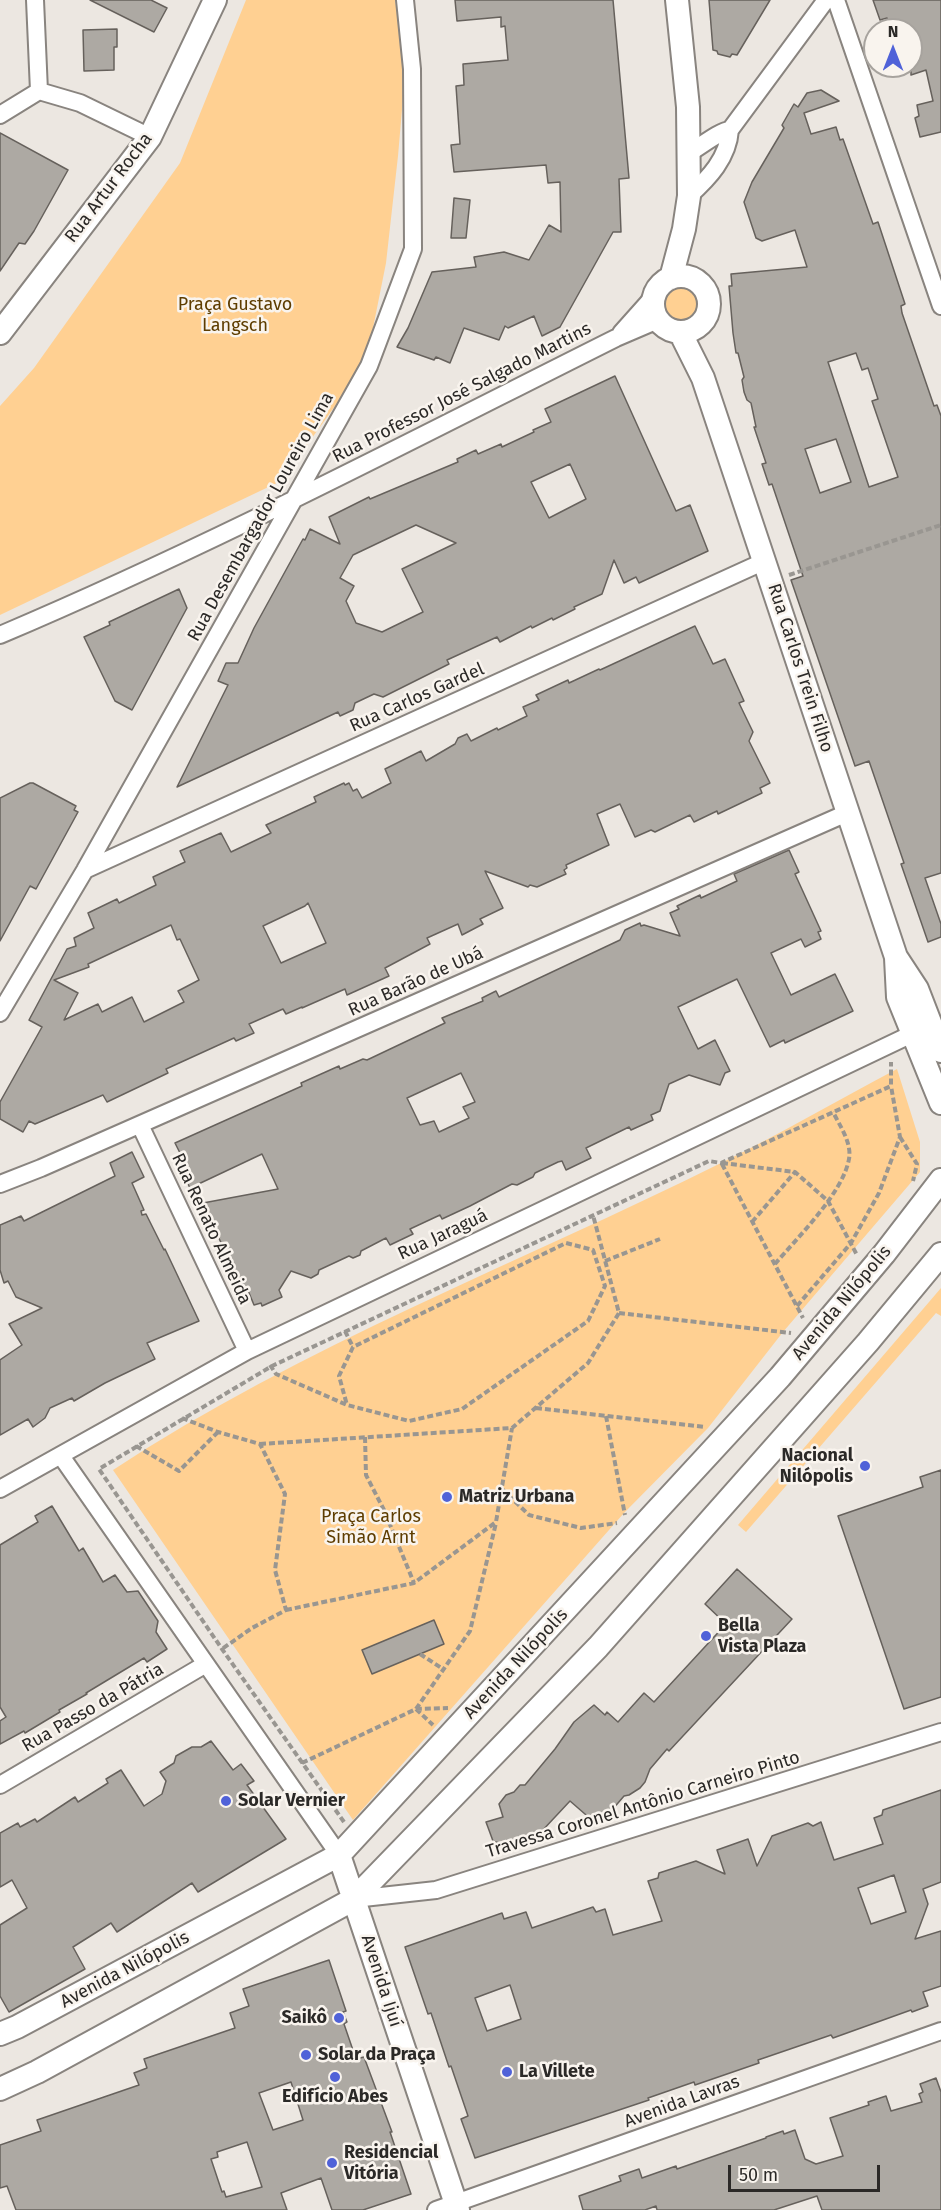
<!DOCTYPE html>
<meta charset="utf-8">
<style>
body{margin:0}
#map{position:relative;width:941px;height:2210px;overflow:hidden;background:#ece7e1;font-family:"Fira Sans",sans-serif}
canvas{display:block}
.north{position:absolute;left:863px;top:18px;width:60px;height:60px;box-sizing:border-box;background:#f9f4ee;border:2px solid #a7a39e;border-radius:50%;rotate:0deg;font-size:16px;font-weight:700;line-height:24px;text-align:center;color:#2b2927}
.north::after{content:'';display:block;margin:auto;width:21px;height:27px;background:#5062d8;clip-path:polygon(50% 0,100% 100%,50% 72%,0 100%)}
.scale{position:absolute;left:728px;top:2165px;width:152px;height:27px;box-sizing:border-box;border:3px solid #2b2927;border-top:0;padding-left:8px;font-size:18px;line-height:21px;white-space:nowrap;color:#2b2927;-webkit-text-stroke:4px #f9f4ee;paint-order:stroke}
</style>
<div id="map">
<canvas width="941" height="2210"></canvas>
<div class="north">N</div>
<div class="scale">50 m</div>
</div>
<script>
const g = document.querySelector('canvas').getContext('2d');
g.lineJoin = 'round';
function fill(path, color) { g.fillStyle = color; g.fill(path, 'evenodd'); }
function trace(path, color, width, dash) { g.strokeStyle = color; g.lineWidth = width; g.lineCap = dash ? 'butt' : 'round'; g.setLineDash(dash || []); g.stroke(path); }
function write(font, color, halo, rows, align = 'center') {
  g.font = font + ' "Fira Sans",sans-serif'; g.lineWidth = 5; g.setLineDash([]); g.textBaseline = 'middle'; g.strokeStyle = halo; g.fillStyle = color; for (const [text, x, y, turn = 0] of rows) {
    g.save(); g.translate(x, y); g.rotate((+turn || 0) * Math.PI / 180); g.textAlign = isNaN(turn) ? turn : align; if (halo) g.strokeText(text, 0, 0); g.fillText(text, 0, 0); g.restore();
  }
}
const green = new Path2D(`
 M 246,0 L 395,0 L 406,63 L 398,156 L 386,263 L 366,363 L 281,481 L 0,615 L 0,406 L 34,368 L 180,163 Z
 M660 304a21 21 0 1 1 42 0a21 21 0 1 1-42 0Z
 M 897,1069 L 920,1142 L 920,1172 L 783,1332 L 708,1428 L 624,1513 L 353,1820 L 113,1470 C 303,1345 518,1264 721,1163 C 780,1134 838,1100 897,1069 Z
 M 941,1288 L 941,1316 L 936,1313 L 746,1532 L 738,1525 Z`);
const building = new Path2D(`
 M 90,0 L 151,0 L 167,8 L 154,32 Z
 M 455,0 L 613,0 L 629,178 L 619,179 L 621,232 L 613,232 L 560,327 L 542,336 L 534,316 L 508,328 L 505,326 L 499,340 L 464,328 L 450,363 L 436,357 L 434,360 L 397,347 L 408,328 L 432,272 L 476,267 L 474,257 L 504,252 L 529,260 L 549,225 L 561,232 L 560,182 L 548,183 L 546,165 L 454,172 L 451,145 L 460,144 L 456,86 L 464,85 L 463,64 L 508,60 L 505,26 L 501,27 L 501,17 L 457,21 Z
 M 709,0 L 770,0 L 737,55 L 732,54 L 730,57 L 718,54 L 717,51 L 713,50 Z
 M 873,0 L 941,0 L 941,132 L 920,137 L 915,118 L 919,116 L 917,105 L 933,101 L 926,70 L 911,75 L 911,30 L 891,30 L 887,18 L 880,20 Z
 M 117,29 L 117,47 L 114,47 L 114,70 L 84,71 L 83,30 Z
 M 821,90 L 839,101 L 804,113 L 811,134 L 836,127 L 840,140 L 843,139 L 873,224 L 878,222 L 905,304 L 901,306 L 902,313 L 934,406 L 937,405 L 941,416 L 941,873 L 925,878 L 941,924 L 941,937 L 928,942 L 901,864 L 904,863 L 869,761 L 855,766 L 791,580 L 803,576 L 772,484 L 769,485 L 762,464 L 766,463 L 754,427 L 756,427 L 751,403 L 747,400 L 744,392 L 742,380 L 744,377 L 738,353 L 736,353 L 733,333 L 729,286 L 732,286 L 731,274 L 807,267 L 795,230 L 762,241 L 756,238 L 744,202 L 752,182 L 784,128 L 782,125 L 794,104 L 798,107 L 807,93 ZM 856,353 L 862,370 L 868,368 L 878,399 L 872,401 L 898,477 L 869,487 L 828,362 ZM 836,439 L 851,482 L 820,493 L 805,449 Z
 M 0,133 L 68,170 L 34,231 L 25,244 L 19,243 L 0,271 Z
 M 454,198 L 470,200 L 466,238 L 451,238 Z
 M 615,376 L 676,511 L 690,505 L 708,551 L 639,583 L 636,577 L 624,583 L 614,560 L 602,594 L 574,607 L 575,609 L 553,620 L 552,618 L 532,628 L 531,626 L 500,642 L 497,637 L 447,660 L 449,664 L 383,697 L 374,694 L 355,703 L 353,710 L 340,716 L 338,712 L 177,787 L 228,685 L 218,681 L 226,663 L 238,663 L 254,628 L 303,539 L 305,540 L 310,529 L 340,544 L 329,517 L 369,497 L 370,499 L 458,462 L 457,459 L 476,450 L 478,454 L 501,444 L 502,447 L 534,432 L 533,430 L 551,422 L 545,409 ZM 570,464 L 586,499 L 549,518 L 531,482 ZM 416,525 L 456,543 L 402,569 L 423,612 L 382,632 L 356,623 L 346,601 L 354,586 L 340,578 L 353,555 Z
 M 179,589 L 187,608 L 132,710 L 115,701 L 84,637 L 110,625 L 109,622 Z
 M 695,626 L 713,664 L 725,659 L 744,701 L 739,703 L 753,732 L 749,741 L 770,783 L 760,788 L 762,793 L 718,814 L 717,811 L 694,822 L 690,815 L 655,832 L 651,830 L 635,837 L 620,804 L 597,814 L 609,845 L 566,865 L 567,868 L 564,870 L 566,874 L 537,887 L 530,885 L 528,887 L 485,871 L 503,908 L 480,919 L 483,924 L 462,935 L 458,924 L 427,938 L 430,944 L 385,968 L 389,976 L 347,995 L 345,989 L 302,1008 L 302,1007 L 286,1014 L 283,1009 L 249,1024 L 254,1033 L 236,1041 L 234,1038 L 166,1069 L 168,1073 L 107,1102 L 103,1095 L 35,1124 L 29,1121 L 23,1132 L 0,1119 L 0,1102 L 42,1027 L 29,1020 L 67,949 L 76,946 L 74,938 L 94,928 L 88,913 L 117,899 L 119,903 L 156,885 L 153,877 L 185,862 L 180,851 L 221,833 L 231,852 L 271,833 L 266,825 L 316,802 L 314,797 L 344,783 L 345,785 L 349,783 L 353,791 L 357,789 L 362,798 L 391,783 L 385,769 L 421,751 L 426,761 L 455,744 L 458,738 L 467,734 L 471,741 L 497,728 L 498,730 L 527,716 L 523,707 L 539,700 L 536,695 L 568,680 L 569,683 L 599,669 L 600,670 ZM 308,903 L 326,943 L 281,963 L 263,926 L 305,906 ZM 171,925 L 177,940 L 180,939 L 199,980 L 178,991 L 184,1002 L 144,1022 L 132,997 L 102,1012 L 98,1004 L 64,1020 L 78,993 L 54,980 L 89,967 L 88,964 Z
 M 30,783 L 33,783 L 76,806 L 74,810 L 78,812 L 36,889 L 30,886 L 0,941 L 0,798 Z
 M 789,850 L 799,872 L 795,874 L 821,931 L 818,932 L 821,939 L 805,947 L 801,939 L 771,953 L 791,995 L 835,974 L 853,1011 L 785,1043 L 784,1040 L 770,1047 L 737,979 L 678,1007 L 698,1049 L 715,1040 L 730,1071 L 725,1073 L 720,1085 L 689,1075 L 669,1084 L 660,1111 L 651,1115 L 653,1120 L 631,1130 L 629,1127 L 586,1148 L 591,1158 L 566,1170 L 562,1161 L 558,1162 L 535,1173 L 533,1177 L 517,1185 L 512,1184 L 470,1206 L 442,1219 L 440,1215 L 410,1229 L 413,1234 L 390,1245 L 386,1238 L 361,1251 L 360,1255 L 353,1258 L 349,1256 L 319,1270 L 318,1274 L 311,1278 L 291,1271 L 279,1290 L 282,1297 L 262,1306 L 261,1303 L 254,1305 L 247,1288 L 242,1289 L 203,1203 L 278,1189 L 262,1154 L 190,1188 L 175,1158 L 181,1155 L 175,1143 L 302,1086 L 301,1083 L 339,1066 L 340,1069 L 363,1059 L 367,1060 L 445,1023 L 442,1018 L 483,1001 L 482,998 L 496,991 L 499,997 L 620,940 L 625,930 L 640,923 L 641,926 L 644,925 L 680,936 L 670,913 L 679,909 L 677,906 L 700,895 L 701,898 L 737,881 L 734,874 ZM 461,1073 L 475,1102 L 463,1107 L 469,1118 L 439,1132 L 434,1121 L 420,1125 L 407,1098 Z
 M 132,1152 L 144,1177 L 132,1183 L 144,1210 L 141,1211 L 142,1215 L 146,1214 L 164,1250 L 165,1249 L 199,1321 L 147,1343 L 155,1359 L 105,1383 L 74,1401 L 72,1398 L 50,1408 L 45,1418 L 33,1427 L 28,1419 L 0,1435 L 0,1360 L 22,1345 L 9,1324 L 42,1308 L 16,1297 L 8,1281 L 4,1283 L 0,1270 L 0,1225 L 21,1216 L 24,1221 L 115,1176 L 110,1163 Z
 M 941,1470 L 941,1697 L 904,1709 L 838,1516 L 923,1487 L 920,1477 Z
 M 52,1506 L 79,1551 L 83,1548 L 103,1582 L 115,1575 L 127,1592 L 138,1591 L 158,1621 L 156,1632 L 167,1649 L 147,1662 L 144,1658 L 86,1693 L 87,1694 L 59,1710 L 60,1712 L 25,1733 L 24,1731 L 0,1744 L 0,1721 L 6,1717 L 0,1707 L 0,1545 L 38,1522 L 35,1516 Z
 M 737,1569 L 792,1619 L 669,1751 L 667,1749 L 650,1769 L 645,1782 L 640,1788 L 629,1795 L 624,1796 L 606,1817 L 593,1821 L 570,1801 L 541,1832 L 504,1845 L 493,1841 L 486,1822 L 503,1817 L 499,1804 L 506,1795 L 514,1792 L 520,1785 L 525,1785 L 555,1749 L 574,1722 L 594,1705 L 605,1715 L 607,1712 L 618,1722 L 644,1693 L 654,1702 L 726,1624 L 705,1604 Z
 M 434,1620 L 444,1644 L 372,1674 L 362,1650 Z
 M 211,1741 L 233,1770 L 241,1764 L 254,1781 L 247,1785 L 286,1839 L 198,1892 L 192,1883 L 117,1932 L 111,1923 L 73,1947 L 85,1969 L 9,2012 L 0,1996 L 0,1925 L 27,1908 L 12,1880 L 0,1887 L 0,1833 L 18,1823 L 20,1827 L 35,1819 L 37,1822 L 75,1797 L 78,1802 L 108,1783 L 106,1779 L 121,1770 L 144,1806 L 162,1794 L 166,1781 L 160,1772 L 174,1763 L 176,1756 L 192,1747 L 201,1747 Z
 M 941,1790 L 941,1882 L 923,1889 L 928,1904 L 915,1939 L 941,1931 L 941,1986 L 923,1992 L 928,2006 L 912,2012 L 911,2010 L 833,2038 L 831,2035 L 758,2060 L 759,2063 L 695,2085 L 694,2082 L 648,2098 L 649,2100 L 475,2158 L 461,2119 L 468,2116 L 451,2066 L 449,2067 L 431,2013 L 428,2014 L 405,1947 L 502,1913 L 504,1919 L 526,1912 L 532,1928 L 593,1907 L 596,1912 L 605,1909 L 613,1935 L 662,1921 L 648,1881 L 658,1878 L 659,1873 L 696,1861 L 725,1874 L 717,1850 L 748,1839 L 757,1866 L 772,1836 L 808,1823 L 813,1826 L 821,1822 L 834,1860 L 883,1844 L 874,1818 L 882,1815 L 883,1810 ZM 894,1875 L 906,1912 L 871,1924 L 858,1888 ZM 510,1985 L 521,2019 L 487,2031 L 475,1998 Z
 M 329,1960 L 346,2011 L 343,2012 L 347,2022 L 344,2024 L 356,2059 L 364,2057 L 392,2132 L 390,2132 L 411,2194 L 363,2210 L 332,2210 L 321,2178 L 281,2193 L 287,2210 L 16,2210 L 7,2186 L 0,2188 L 0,2145 L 41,2131 L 37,2120 L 139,2085 L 134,2073 L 147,2068 L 144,2059 L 235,2028 L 230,2013 L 249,2006 L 243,1989 ZM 291,2082 L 303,2120 L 273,2130 L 259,2093 ZM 247,2142 L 262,2187 L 226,2197 L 224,2191 L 222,2192 L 211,2159 L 218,2157 L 217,2152 Z
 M 936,2078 L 941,2092 L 941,2210 L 822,2210 L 817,2196 L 774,2210 L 657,2210 L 656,2206 L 645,2210 L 583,2210 L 579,2196 L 621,2181 L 619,2176 L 639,2169 L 642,2178 L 676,2166 L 677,2169 L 766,2138 L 766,2137 L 783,2131 L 784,2134 L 795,2130 L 805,2159 L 816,2164 L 843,2156 L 830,2118 L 869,2105 L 868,2102 L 886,2096 L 891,2111 L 922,2102 L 919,2094 L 923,2092 L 920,2084 Z`);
const path = new Path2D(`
 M 789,575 L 941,525
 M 900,1137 L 917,1164 L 913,1181
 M 722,1163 L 795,1172 L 828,1201 L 857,1255
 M 722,1164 L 803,1318
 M 752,1222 L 795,1172
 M 605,1261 L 660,1239
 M 775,1264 C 797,1238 843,1193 849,1159 C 852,1143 840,1126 833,1112
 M 797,1306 L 851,1243 L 879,1193 L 900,1137 L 891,1086
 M 619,1313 L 791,1333
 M 345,1331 L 353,1347
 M 270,1365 L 276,1374 L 347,1405 L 409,1421 L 462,1409 L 588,1321 L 605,1286 L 593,1250 L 566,1243 L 353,1347 L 339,1376 L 347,1405
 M 536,1408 L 705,1427
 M 606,1416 L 625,1515
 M 182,1418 L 218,1432 L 260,1444 L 285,1494 L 275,1570 L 286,1610 L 252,1628 L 222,1649
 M 365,1437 L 366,1475 L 384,1510 L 414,1583
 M 260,1444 L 512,1428 L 588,1363 L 619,1313 L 593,1215
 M 136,1446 L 179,1471 L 218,1432
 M 502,1489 L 529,1515 L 581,1528 L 617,1523
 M 286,1610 L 414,1583 L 496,1522 L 512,1428
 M 420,1654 L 443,1669
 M 416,1709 L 470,1631 L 496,1523
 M 416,1709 L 433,1725
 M 302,1763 L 416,1709 L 448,1708
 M 344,1822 L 222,1649 L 99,1469 L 272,1366 L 709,1161 L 721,1163 L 891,1086 L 891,1062`);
const street = new Path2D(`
 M 35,0 L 39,91
 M 836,0 L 941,306
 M 0,115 L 39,91 L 80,103 L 150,137
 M 689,153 C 700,147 719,131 730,130
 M 689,196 C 709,178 728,158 730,130 L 826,0
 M 621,333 L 654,296
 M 0,635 C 210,546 412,440 616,338 L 658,320
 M 85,870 L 765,561
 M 0,1013 L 85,870 L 369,366 L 413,249 L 412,69 L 405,0
 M 140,1125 L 247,1351
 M 0,1184 L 41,1168 L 847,813
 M 61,1456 L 339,1855
 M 0,1489 L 247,1351 L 912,1034
 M 0,1785 L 206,1664
 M 354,1899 L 436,1890 L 941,1732
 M 436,2210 L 941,2031`);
const secondary = new Path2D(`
 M653 304a28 28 0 1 1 56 0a28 28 0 1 1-56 0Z
 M 671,278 L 684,229 L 689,196 L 688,107 L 677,0
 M 680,332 L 703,378 L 896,957 L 917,989 L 941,1051
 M 0,333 L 150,137 L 215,0
 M 896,958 L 898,997 L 941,1103
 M 339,1855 L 458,2210
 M 0,2034 L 17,2027 L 339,1855 L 780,1377 L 884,1254 L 941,1180
 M 0,2089 L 37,2072 L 354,1899 L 598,1647 L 868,1342 L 941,1254`);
const markers = [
 [865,1466,6,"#5062d8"],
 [447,1497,6,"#5062d8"],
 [706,1636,6,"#5062d8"],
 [226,1801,6,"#5062d8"],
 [339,2018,6,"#5062d8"],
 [306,2055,6,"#5062d8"],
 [507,2072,6,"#5062d8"],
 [335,2077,6,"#5062d8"],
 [332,2163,6,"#5062d8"]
];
const streetNames = [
 ["Rua Artur Rocha",109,188,-53],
 ["Rua Professor José Salgado Martins",462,393,-27],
 ["Rua Desembargador Loureiro Lima",261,517,-61],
 ["Rua Carlos Trein Filho",800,668,72],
 ["Rua Carlos Gardel",417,698,-24],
 ["Rua Barão de Ubá",416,982,-24],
 ["Rua Renato Almeida",211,1229,65],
 ["Rua Jaraguá",443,1235,-25],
 ["Avenida Nilópolis",842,1303,-50],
 ["Avenida Nilópolis",516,1664,-47],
 ["Rua Passo da Pátria",93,1708,-30],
 ["Travessa Coronel Antônio Carneiro Pinto",643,1805,-17],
 ["Avenida Nilópolis",125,1970,-28],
 ["Avenida Ijuí",381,1981,72],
 ["Avenida Lavras",682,2102,-20]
];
const parkNames = [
 ["Praça Gustavo",235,305],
 ["Langsch",235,326],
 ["Praça Carlos",371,1517],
 ["Simão Arnt",371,1538]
];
const poiNames = [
 ["Nacional",853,1456,"right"],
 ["Nilópolis",853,1477,"right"],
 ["Matriz Urbana",459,1497],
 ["Bella",718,1626],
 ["Vista Plaza",718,1647],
 ["Solar Vernier",238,1801],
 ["Saikô",327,2018,"right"],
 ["Solar da Praça",318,2055],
 ["La Villete",519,2072],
 ["Edifício Abes",335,2097,"center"],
 ["Residencial",344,2153],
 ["Vitória",344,2174]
];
fill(green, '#ffd092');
fill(building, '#ada9a3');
trace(building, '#66615c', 1.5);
trace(street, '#89847f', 20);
trace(secondary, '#89847f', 26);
trace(path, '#999691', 4, [6, 3]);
trace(street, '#fff', 16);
trace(secondary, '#fff', 22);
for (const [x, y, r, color] of markers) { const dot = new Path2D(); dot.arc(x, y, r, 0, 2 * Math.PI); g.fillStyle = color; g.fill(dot); trace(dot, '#f9f4ee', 2); }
write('18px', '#2b2927', '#f9f4ee', streetNames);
write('18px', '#5e3d00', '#f9f4ee', parkNames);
write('bold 18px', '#2b2927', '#f9f4ee', poiNames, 'left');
</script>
